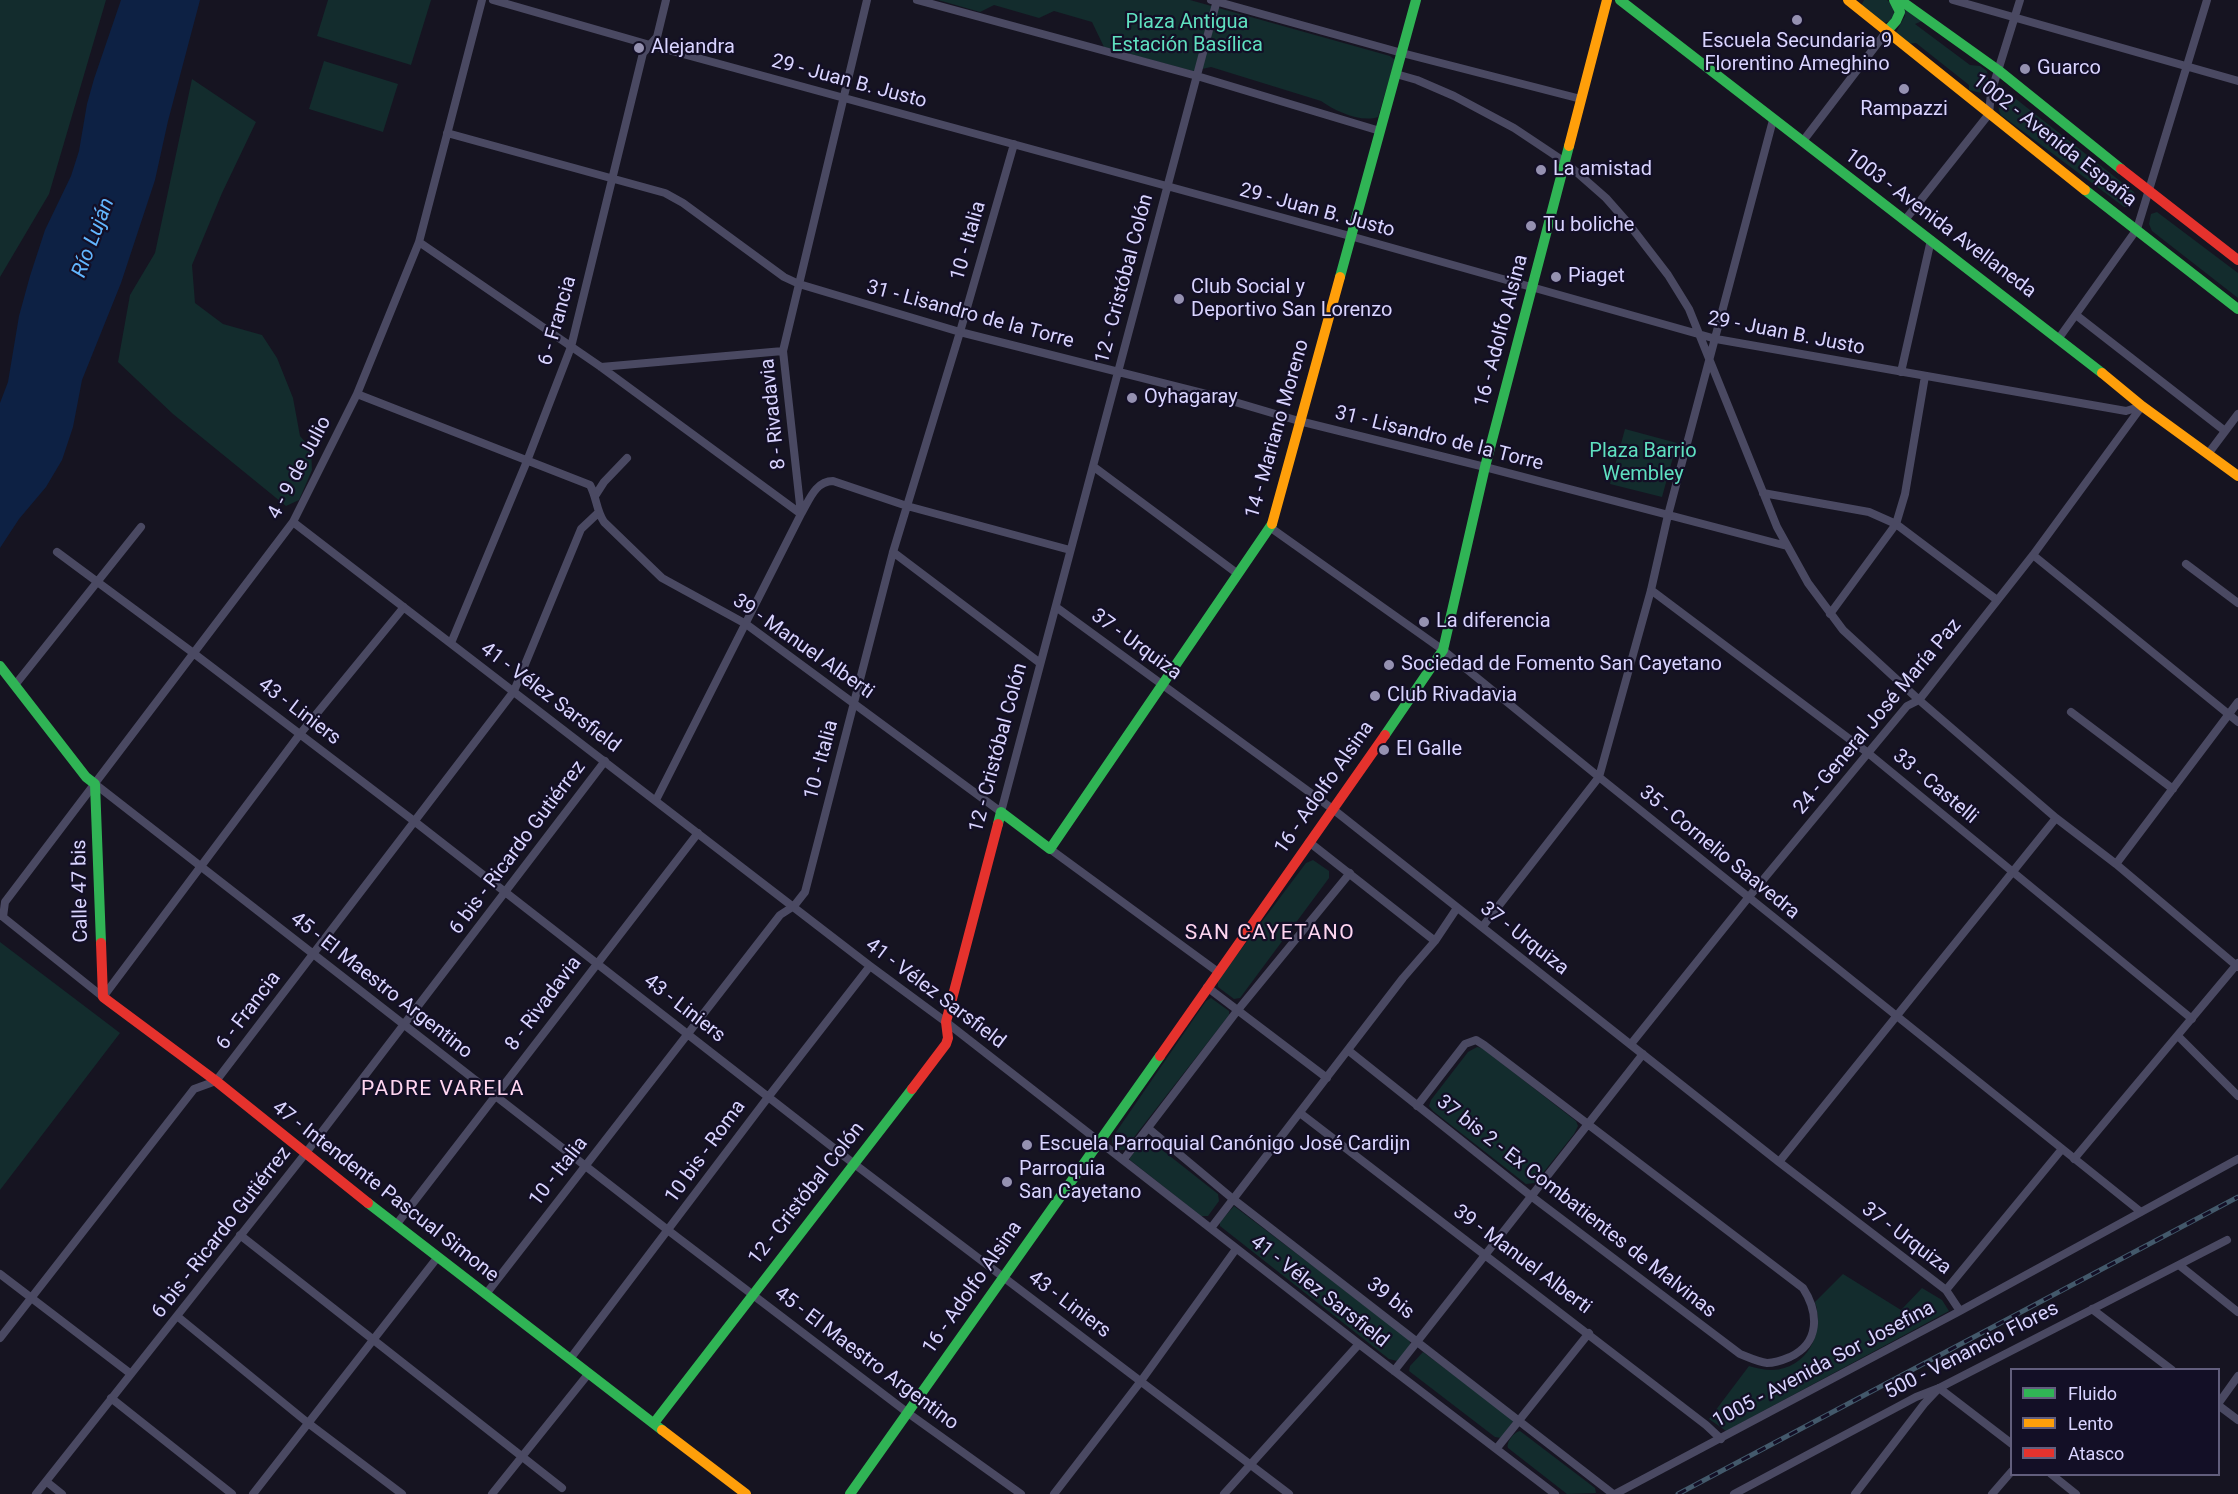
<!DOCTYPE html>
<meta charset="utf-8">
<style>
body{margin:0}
#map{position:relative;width:2238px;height:1494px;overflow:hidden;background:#161421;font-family:Roboto,sans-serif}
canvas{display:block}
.legend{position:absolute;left:2010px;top:1368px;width:210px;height:108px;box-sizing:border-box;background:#130f26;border:2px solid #625e7d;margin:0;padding:8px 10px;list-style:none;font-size:18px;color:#d9d4ff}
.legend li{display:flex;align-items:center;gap:12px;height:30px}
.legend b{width:30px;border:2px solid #625e7d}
</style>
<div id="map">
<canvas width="2238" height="1494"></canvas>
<ul class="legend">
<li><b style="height:8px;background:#30b455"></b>Fluido</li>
<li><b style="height:8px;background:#ff9f0a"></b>Lento</li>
<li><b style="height:8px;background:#e5322d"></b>Atasco</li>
</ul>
</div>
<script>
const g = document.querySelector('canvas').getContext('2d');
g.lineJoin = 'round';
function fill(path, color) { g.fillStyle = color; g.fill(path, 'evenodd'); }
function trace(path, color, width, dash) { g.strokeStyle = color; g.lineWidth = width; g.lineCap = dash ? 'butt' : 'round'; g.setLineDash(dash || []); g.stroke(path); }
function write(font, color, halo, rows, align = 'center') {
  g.font = font + ' Roboto,sans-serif'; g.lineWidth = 4.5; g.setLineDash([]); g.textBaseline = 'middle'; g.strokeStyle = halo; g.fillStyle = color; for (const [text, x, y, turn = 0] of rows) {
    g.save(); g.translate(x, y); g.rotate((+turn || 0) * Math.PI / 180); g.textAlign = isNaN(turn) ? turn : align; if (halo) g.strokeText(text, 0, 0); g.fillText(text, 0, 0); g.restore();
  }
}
const green = new Path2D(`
 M 0,0 L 106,0 L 49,194 L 0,277 Z
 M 328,0 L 431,0 L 411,65 L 317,36 Z
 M 938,0 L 1190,0 L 1390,56 L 1395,60 L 1378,117 C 1361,123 1335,111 1321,101 L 1211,67 L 1193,71 L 1104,47 L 1092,22 L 1054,11 L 1039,18 L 994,5 L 980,12 Z
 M 1864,0 L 1887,0 L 1893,5 L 1894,15 L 1891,21 L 1884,23 L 1861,6 Z
 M 1903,7 L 1922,21 L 1915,24 L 1970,65 L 1980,66 L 1987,71 C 1989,81 1989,86 1981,93 L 1969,90 L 1969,85 L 1916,43 L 1906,44 L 1895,34 L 1905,16 Z
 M 324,61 L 398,84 L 383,132 L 309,109 Z
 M 192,79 L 256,122 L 222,193 L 192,265 L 195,303 L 223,324 L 262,335 L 277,358 L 293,398 L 300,436 L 311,449 L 312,470 L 299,500 L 286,506 L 173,414 L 118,362 L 130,295 L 155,253 Z
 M 2011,95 L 2134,192 L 2136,199 L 2132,207 L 2124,207 L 2001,115 C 1997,107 1998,103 2003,96 Z
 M 2157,212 L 2238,273 L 2238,298 L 2152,231 L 2149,224 L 2151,214 Z
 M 1625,429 L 1677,443 L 1662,497 L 1610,484 Z
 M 1313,860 L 1329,871 L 1329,878 L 1240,998 L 1234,999 L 1218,987 L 1218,980 L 1306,863 Z
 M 0,942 L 120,1033 L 0,1190 Z
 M 1211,998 L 1229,1011 L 1229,1015 L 1124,1150 L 1118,1150 L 1112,1143 L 1112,1138 L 1206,1001 Z
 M 1477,1047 L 1482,1048 L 1576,1121 L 1578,1126 L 1574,1134 L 1535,1183 L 1526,1184 L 1433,1111 L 1429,1106 L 1431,1100 L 1468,1052 Z
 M 1147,1138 L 1218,1194 L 1219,1201 L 1208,1216 L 1201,1216 L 1130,1160 L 1130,1158 L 1144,1139 Z
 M 1234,1206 L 1409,1339 L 1411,1346 L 1397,1361 L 1389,1359 L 1220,1226 L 1220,1222 Z
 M 1843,1274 L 1901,1310 L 1922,1288 L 1942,1300 L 1949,1311 L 1726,1431 L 1709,1419 L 1749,1366 C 1756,1368 1764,1370 1772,1370 C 1807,1369 1825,1333 1815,1302 Z
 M 1423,1352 L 1514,1420 L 1501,1438 L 1495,1437 L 1409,1371 L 1410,1366 Z
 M 1520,1431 L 1595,1488 L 1596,1493 L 1567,1494 L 1508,1448 C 1506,1442 1514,1432 1520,1431 Z`);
const water = new Path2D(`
 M 121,0 L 200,0 L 168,121 L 155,180 L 121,283 L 82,380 L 73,427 L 62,460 L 46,487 L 19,519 L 0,548 L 0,403 L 8,382 L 19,316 L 30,276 L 45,230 L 71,176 L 79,151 L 87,104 L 94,79 Z`);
const street = new Path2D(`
 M 493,0 L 650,45 L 1350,236 L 1716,339 L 2126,411 L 2142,406
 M 917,0 L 1197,76 L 1380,131
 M 1211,0 L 1402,53 L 1581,99
 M 1953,0 L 2238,81
 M 1396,74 L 1417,80 L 1454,96 L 1514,128 L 1565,162 L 1606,198 L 1628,223 L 1668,275 L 1689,309 L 1777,527 L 1808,583 L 1843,630 L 1919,700 L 2056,818 L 2116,864 L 2238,967
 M 447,133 L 665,193 L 683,203 L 784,277 L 799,284 L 960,332 L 1218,397 L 1299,421 L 1485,467 L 1787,546
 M 1803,141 L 1887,31
 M 1905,220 L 1989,114 L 1991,93 L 2020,0
 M 419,242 L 601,367 L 801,514 C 809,501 815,481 833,481 L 907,506 L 1070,550
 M 2076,315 L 2225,431
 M 2059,338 L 2137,229 L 2207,0
 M 601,367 L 783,351
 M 1901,372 L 1931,240
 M 357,394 L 590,485 C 597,498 596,510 604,522 L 662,578 L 746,624 L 1001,812 L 1217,0
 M 2208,454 L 2238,414
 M 1094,467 L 1238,574
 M 1763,493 L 1869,512 L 1896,524 L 1997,600
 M 595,496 L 604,482 L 627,458
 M 293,522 L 870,966 L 946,1022 L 1359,1344 L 1555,1494
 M 1271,528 L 1443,650 L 1599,777 L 2141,1212
 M 57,552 L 192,652 L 414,821 L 853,1163 L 1289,1494
 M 893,552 L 1040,663
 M 2033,555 L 2238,722
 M 2186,564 L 2238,603
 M 1651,590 L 1868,753 L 2192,1019
 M 404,607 L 300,734 L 103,997 L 3,917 L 5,902 L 293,522 L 357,394 L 419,242 L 482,0
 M 1056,607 L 1334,810 L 1779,1162 L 1946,1290 L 1960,1311
 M 1830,614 L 1896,524 L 1905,494 L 1925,376
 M 451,643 L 527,461 L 571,347 L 643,53 L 657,37 L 666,0
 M 15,685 L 141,527
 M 2071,712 L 2173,789
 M 95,784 L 669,1231 L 908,1413 L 1021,1494
 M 656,800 L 801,514 L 783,351 L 867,0
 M 1309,842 L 1435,941
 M 1050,849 L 1218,972
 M 2116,864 L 2238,702
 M 1483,926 L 1599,777 L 1651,590 L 1668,515 L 1773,120
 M 1207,987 L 1327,1078
 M 2178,1036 L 2238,1096
 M 1631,1044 L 1748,898 L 1868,753 L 1907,706 L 1919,700 L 2033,555 L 2142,406
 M 1349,1051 L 1531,1196 L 1740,1354 C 1748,1357 1758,1362 1767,1363 C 1776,1363 1783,1360 1790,1357 C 1820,1343 1819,1313 1803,1288 L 1484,1045 L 1476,1040 L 1465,1044 L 1417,1106
 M 1300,1113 L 1706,1425 L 1721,1439
 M 1148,1128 L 1233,1199 L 1613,1494
 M 1124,1159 L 1237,1011 L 1350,873
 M 2074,1159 L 2238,963
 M 1779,1162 L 2056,818
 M 396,1225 L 698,833
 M 1211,1228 L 1403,978 L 1435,941 L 1457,908
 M 240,1235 L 562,1488
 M 2179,1265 L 2238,1312
 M 0,1274 L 131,1374
 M 1946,1290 L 2062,1149
 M 486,1294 L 780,915 L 794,906 L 805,892 L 893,552 L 960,332 L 1014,144
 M 2092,1309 L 2172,1370
 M 177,1316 L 308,1423 L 402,1494
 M 0,1338 L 194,1089 L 216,1081 L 514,691 L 581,529 L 598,513
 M 570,1359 L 769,1096 L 870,966
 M 1394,1371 L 1643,1054
 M 111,1398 L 232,1494
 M 2218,1404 L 2238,1376
 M 2218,1405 L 2238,1420
 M 1497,1448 L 1589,1333
 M 2051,1474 L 2076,1494
 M 47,1482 L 62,1494
 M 36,1494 L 305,1154 L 605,761
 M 253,1494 L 437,1258
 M 492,1494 L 589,1373
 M 1054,1494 L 1141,1381 L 1236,1249
 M 1224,1494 L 1359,1344
 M 1615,1494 L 1960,1311 L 2238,1159
 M 1734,1494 L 1916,1397 L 1939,1388 L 2227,1240
 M 1855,1494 L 1924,1404 L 1939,1388 L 2012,1444
 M 1992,1494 L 2012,1471`);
const fast = new Path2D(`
 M 1620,0 L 2102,373
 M 1900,0 L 1998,70 L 2121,169
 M 1887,31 L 1896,21 L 1900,12 L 1894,0
 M 2085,190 L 2238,309
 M 1340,277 L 1416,0
 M 0,666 L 86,777 L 95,784 L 101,943
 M 1385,735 L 1443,650 L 1485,467 L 1569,146
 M 998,824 L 1001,812 L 1050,849 L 1272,524
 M 368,1203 L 662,1430
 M 654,1423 L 912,1089
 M 850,1494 L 1160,1056`);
const slow = new Path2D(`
 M 1848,0 L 2085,190
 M 1569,146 L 1607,0
 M 2102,373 L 2142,406 L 2238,476
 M 1272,524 L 1340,277
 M 662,1430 L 746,1494`);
const jam = new Path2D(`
 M 2121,169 L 2238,260
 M 101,943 L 103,997 L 216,1081 L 368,1203
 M 1160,1056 L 1385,735
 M 912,1089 L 946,1044 L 948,1038 L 946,1022 L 998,824`);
const rail = new Path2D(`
 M 1678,1494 L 2238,1197`);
const markers = [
 [1797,20,6,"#9591b1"],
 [639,48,6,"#9591b1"],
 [2025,69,6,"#9591b1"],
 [1904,89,6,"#9591b1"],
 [1541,170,6,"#9591b1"],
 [1531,226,6,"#9591b1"],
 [1556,277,6,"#9591b1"],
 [1179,299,6,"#9591b1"],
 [1132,398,6,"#9591b1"],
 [1424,622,6,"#9591b1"],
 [1389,665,6,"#9591b1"],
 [1375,696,6,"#9591b1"],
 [1384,750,6,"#9591b1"],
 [1027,1145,6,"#9591b1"],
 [1007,1182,6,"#9591b1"]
];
const parkNames = [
 ["Plaza Antigua",1187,23],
 ["Estación Basílica",1187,46],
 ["Plaza Barrio",1643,452],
 ["Wembley",1643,475]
];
const poiNames = [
 ["Escuela Secundaria 9",1797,42,"center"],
 ["Florentino Ameghino",1797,65,"center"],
 ["Alejandra",651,48],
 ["Guarco",2037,69],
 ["Rampazzi",1904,110,"center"],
 ["La amistad",1553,170],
 ["Tu boliche",1543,226],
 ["Piaget",1568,277],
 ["Club Social y",1191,288],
 ["Deportivo San Lorenzo",1191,311],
 ["Oyhagaray",1144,398],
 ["La diferencia",1436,622],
 ["Sociedad de Fomento San Cayetano",1401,665],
 ["Club Rivadavia",1387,696],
 ["El Galle",1396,750],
 ["Escuela Parroquial Canónigo José Cardijn",1039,1145],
 ["Parroquia",1019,1170],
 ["San Cayetano",1019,1193]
];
const streetNames = [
 ["29 - Juan B. Justo",849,82,15],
 ["1002 - Avenida España",2054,141,38],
 ["29 - Juan B. Justo",1317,211,15],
 ["1003 - Avenida Avellaneda",1940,224,37],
 ["10 - Italia",969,241,-74],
 ["12 - Cristóbal Colón",1125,279,-75],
 ["31 - Lisandro de la Torre",970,315,15],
 ["6 - Francia",558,321,-74],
 ["16 - Adolfo Alsina",1502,331,-75],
 ["29 - Juan B. Justo",1786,334,11],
 ["8 - Rivadavia",774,414,-96],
 ["14 - Mariano Moreno",1278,429,-74],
 ["31 - Lisandro de la Torre",1439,439,14],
 ["4 - 9 de Julio",300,468,-62],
 ["37 - Urquiza",1136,645,36],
 ["39 - Manuel Alberti",803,647,35],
 ["41 - Vélez Sarsfield",550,698,37],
 ["43 - Liniers",299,712,37],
 ["24 - General José María Paz",1878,717,-50],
 ["12 - Cristóbal Colón",999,748,-75],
 ["10 - Italia",822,760,-75],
 ["33 - Castelli",1935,787,40],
 ["16 - Adolfo Alsina",1325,788,-55],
 ["6 bis - Ricardo Gutiérrez",518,848,-53],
 ["35 - Cornelio Saavedra",1719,853,39],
 ["Calle 47 bis",81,891,-91],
 ["37 - Urquiza",1524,939,38],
 ["45 - El Maestro Argentino",381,986,38],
 ["41 - Vélez Sarsfield",935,994,37],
 ["8 - Rivadavia",544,1004,-53],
 ["43 - Liniers",684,1009,38],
 ["6 - Francia",249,1011,-53],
 ["10 bis - Roma",706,1152,-54],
 ["10 - Italia",559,1172,-52],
 ["47 - Intendente Pascual Simone",385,1192,38],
 ["12 - Cristóbal Colón",807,1194,-52],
 ["37 bis 2 - Ex Combatientes de Malvinas",1576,1207,38],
 ["6 bis - Ricardo Gutiérrez",222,1233,-52],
 ["37 - Urquiza",1906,1239,37],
 ["39 - Manuel Alberti",1522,1260,37],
 ["16 - Adolfo Alsina",973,1288,-55],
 ["41 - Vélez Sarsfield",1319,1292,38],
 ["39 bis",1390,1299,38],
 ["43 - Liniers",1069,1305,37],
 ["500 - Venancio Flores",1972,1351,-27],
 ["45 - El Maestro Argentino",866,1359,37],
 ["1005 - Avenida Sor Josefina",1824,1365,-28]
];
const waterNames = [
 ["Río Luján",94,238,-69]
];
const neighbourhoodNames = [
 ["SAN CAYETANO",1270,934],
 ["PADRE VARELA",443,1090]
];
fill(green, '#132c2d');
fill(water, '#0d2144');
trace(street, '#4a4962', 8);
trace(fast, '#30b455', 10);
trace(slow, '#ff9f0a', 10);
trace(jam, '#e5322d', 10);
trace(rail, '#43596b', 5);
trace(rail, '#130f26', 3, [9]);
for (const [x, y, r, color] of markers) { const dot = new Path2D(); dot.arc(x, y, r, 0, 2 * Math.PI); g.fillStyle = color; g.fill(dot); trace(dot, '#130f26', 2); }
write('20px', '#5fe0c0', '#130f26', parkNames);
write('20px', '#d9d4ff', '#130f26', poiNames, 'left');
write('20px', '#d9d4ff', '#130f26', streetNames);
write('italic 21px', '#62b6ff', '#130f26', waterNames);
g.letterSpacing = '1.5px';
write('21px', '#ffd6f0', '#130f26', neighbourhoodNames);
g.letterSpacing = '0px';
</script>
